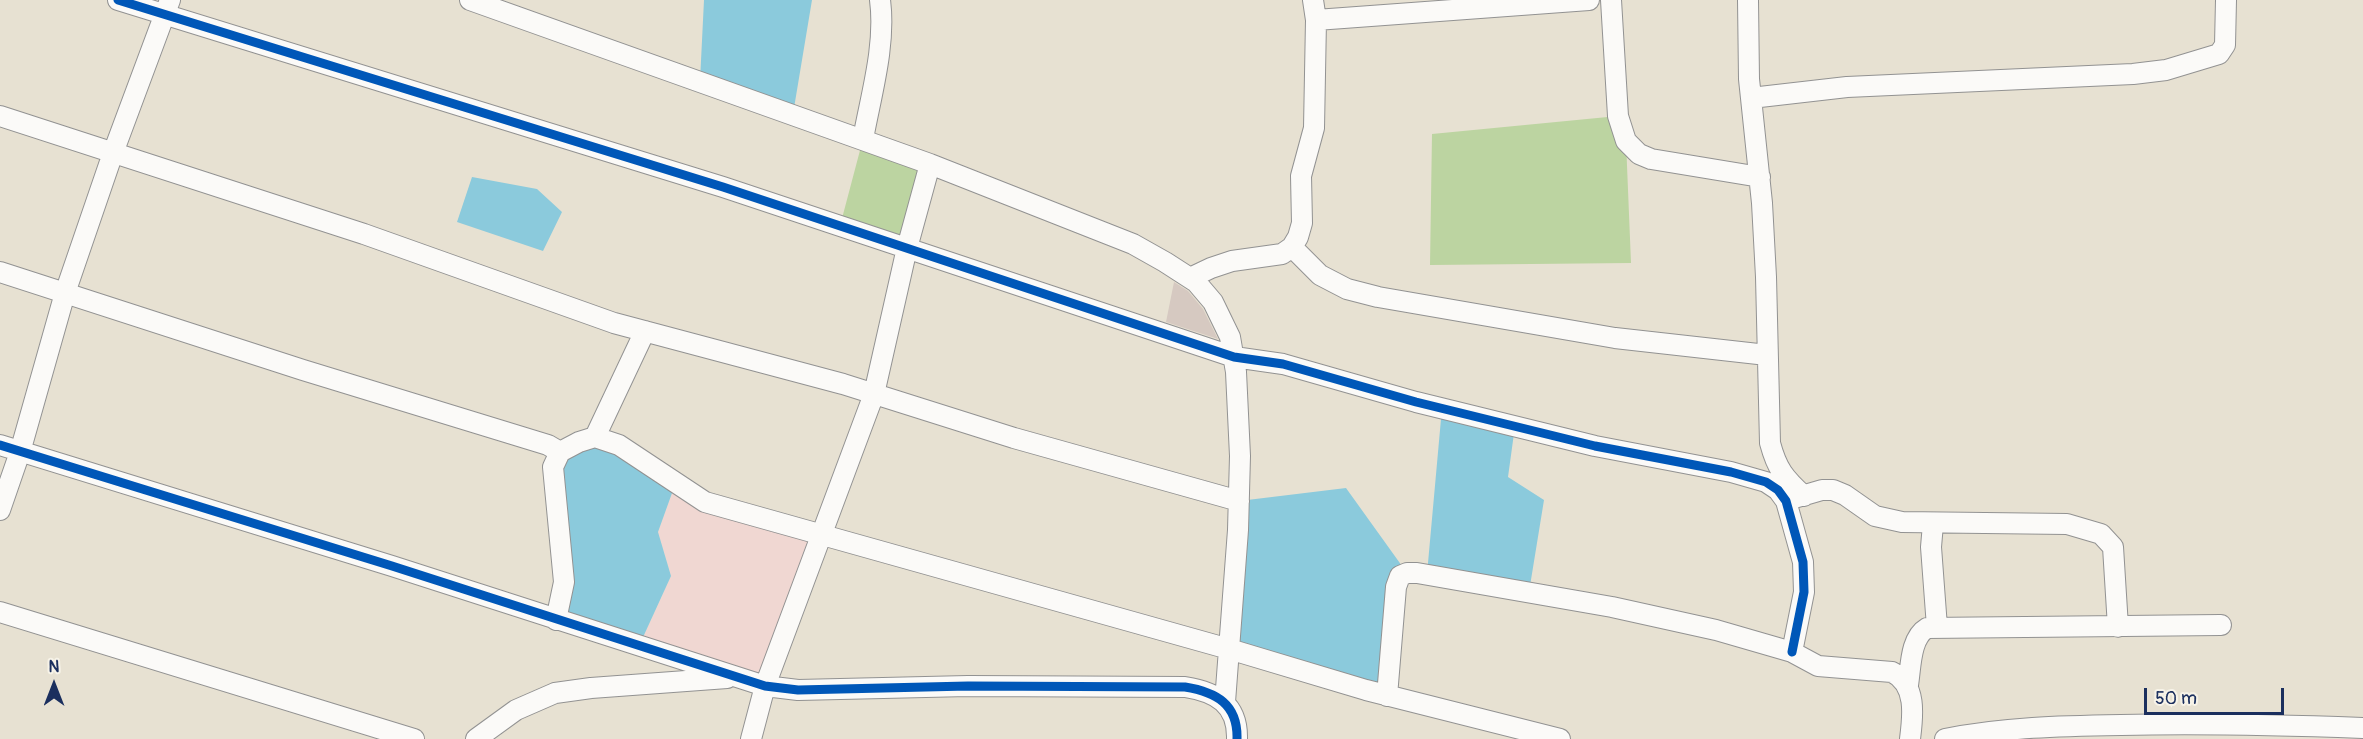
<!DOCTYPE html>
<style>
body{margin:0}
#map{position:relative;width:2363px;height:739px;overflow:hidden;background:#e7e1d2;font-family:Pangolin,sans-serif}
canvas{display:block}
.north{position:absolute;left:24px;top:655px;width:60px;height:60px;-webkit-text-stroke:4px #f7f3e8;paint-order:stroke;rotate:0deg;font-size:16px;font-weight:700;line-height:24px;text-align:center;color:#1b2f5e}
.north::after{content:'';display:block;margin:auto;width:21px;height:27px;background:#1b2f5e;clip-path:polygon(50% 0,100% 100%,50% 72%,0 100%)}
.scale{position:absolute;left:2144px;top:688px;width:140px;height:27px;box-sizing:border-box;border:3px solid #1b2f5e;border-top:0;padding-left:8px;font-size:18px;line-height:21px;white-space:nowrap;color:#1b2f5e;-webkit-text-stroke:4px #f7f3e8;paint-order:stroke}
</style>
<div id="map">
<canvas width="2363" height="739"></canvas>
<div class="north">N</div>
<div class="scale">50 m</div>
</div>
<script>
const g = document.querySelector('canvas').getContext('2d');
g.lineJoin = 'round';
function fill(path, color) { g.fillStyle = color; g.fill(path, 'evenodd'); }
function trace(path, color, width, dash) { g.strokeStyle = color; g.lineWidth = width; g.lineCap = dash ? 'butt' : 'round'; g.setLineDash(dash || []); g.stroke(path); }
const built = new Path2D(`
 M 676,482 L 820,535 L 765,686 L 639,646 L 671,576 L 658,532 Z`);
const green = new Path2D(`
 M 1618,116 L 1626,141 L 1631,263 L 1430,265 L 1432,134 Z
 M 863,139 L 930,164 L 907,248 L 840,226 Z`);
const water = new Path2D(`
 M 704,0 L 812,0 L 793,114 L 700,81 Z
 M 472,177 L 537,189 L 562,212 L 543,251 L 457,222 Z
 M 1442,408 L 1515,426 L 1508,477 L 1544,500 L 1529,592 L 1427,574 Z
 M 595,437 L 676,482 L 658,532 L 671,576 L 639,646 L 556,620 L 560,452 Z
 M 1346,488 L 1407,573 L 1387,696 L 1229,649 L 1239,501 Z`);
const building = new Path2D(`
 M 1174,282 L 1188,291 L 1203,309 L 1218,339 L 1166,322 Z`);
const minor = new Path2D(`
 M 118,0 L 723,187 L 1234,357 L 1283,364 L 1416,402 L 1595,446 L 1731,472 L 1766,482 L 1778,490 L 1786,501 L 1803,562 L 1804,592 L 1792,652
 M 470,0 L 930,164 L 1133,244 L 1165,262 L 1196,282 L 1213,302 L 1230,337 L 1236,372 L 1240,456 L 1238,530 L 1225,702
 M 1611,0 L 1618,116 L 1626,141 L 1639,154 L 1651,159 L 1760,177
 M 1748,0 L 1749,79 L 1762,203 L 1766,277 L 1770,443 C 1777,469 1784,478 1804,496
 M 1316,20 L 1589,0
 M 1751,98 L 1847,87 L 2133,74 L 2166,70 L 2219,54 L 2225,45 L 2226,0
 M 0,116 L 364,234 L 614,323 L 843,384 L 1014,438 L 1239,501
 M 863,139 C 871,95 886,45 880,0
 M 1292,247 L 1320,275 L 1347,289 L 1378,297 L 1615,338 L 1767,355
 M 0,272 L 303,370 L 548,445 L 560,452
 M 1190,278 L 1211,268 L 1232,261 L 1282,254 L 1292,247 L 1298,237 L 1302,223 L 1301,176 L 1314,128 L 1316,20 L 1313,0
 M 595,437 L 645,331
 M 0,445 L 392,566 L 765,686 L 798,690 L 968,686 L 1185,687 C 1216,692 1238,704 1237,739
 M 1791,499 L 1822,490 L 1833,490 L 1845,495 L 1875,516 L 1902,522 L 2067,524 L 2101,534 L 2113,547 L 2118,627
 M 0,510 L 20,452 L 65,293 L 113,153 L 170,0
 M 1933,524 L 1931,547 L 1937,627
 M 0,612 L 414,739
 M 556,620 L 564,582 L 553,467 L 560,452 L 579,442 L 595,437 L 619,445 L 705,502 L 1229,649 L 1366,690 L 1560,739
 M 1908,685 C 1911,667 1910,638 1927,628 L 2221,625
 M 1387,696 L 1396,587 L 1400,576 L 1407,573 L 1417,573 L 1612,607 L 1716,630 L 1792,652 L 1818,666 L 1892,672 C 1917,684 1913,716 1910,739
 M 476,739 L 516,710 L 555,693 L 591,688 L 727,678
 M 751,739 L 765,686 L 874,394 L 907,248 L 930,164
 M 1945,739 C 2003,727 2062,726 2121,725 C 2202,723 2282,725 2363,728`);
const cycleway = new Path2D(`
 M 118,0 L 723,187 L 1234,357 L 1283,364 L 1416,402 L 1595,446 L 1731,472 L 1766,482 L 1778,490 L 1786,501 L 1803,562 L 1804,592 L 1792,652
 M 0,445 L 392,566 L 765,686 L 798,690 L 968,686 L 1185,687 C 1216,692 1238,704 1237,739`);
fill(built, '#f0d7d2');
fill(green, '#bcd4a1');
fill(water, '#8bcadc');
fill(building, '#d6c9c1');
trace(minor, '#929292', 22);
trace(minor, '#fbfaf8', 20);
trace(cycleway, '#0057b8', 9);
</script>
